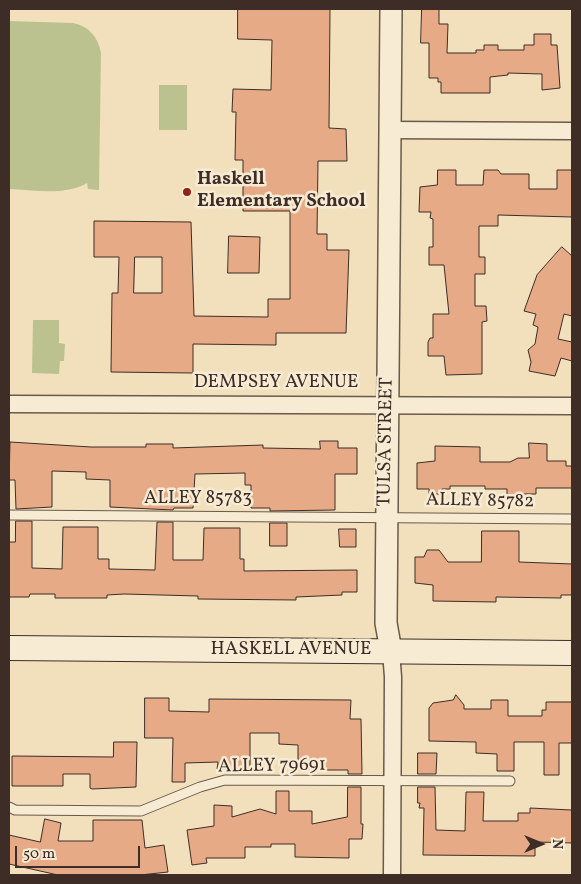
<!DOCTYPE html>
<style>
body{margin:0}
#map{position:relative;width:581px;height:884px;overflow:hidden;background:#f2e0bc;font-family:Vollkorn,serif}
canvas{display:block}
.frame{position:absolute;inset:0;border:10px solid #3d2d26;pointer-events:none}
.north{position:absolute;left:516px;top:819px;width:50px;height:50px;-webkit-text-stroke:4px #f7ebd3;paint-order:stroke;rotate:90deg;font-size:14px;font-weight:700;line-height:20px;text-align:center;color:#3d2d26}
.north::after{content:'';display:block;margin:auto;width:18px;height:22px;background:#3d2d26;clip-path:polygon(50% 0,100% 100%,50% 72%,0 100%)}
.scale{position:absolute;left:15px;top:846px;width:125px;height:22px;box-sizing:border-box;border:2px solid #3d2d26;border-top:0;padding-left:6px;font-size:15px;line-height:18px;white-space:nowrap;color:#3d2d26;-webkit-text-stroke:4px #f7ebd3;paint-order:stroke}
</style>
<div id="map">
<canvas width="581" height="884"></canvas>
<div class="frame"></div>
<div class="north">N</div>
<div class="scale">50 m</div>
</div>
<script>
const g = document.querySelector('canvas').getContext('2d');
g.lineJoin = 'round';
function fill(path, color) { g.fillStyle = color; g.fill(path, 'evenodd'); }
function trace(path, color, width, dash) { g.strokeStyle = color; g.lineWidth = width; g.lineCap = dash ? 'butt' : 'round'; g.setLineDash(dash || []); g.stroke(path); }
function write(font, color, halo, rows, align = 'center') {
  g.font = font + ' Vollkorn,serif'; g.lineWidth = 5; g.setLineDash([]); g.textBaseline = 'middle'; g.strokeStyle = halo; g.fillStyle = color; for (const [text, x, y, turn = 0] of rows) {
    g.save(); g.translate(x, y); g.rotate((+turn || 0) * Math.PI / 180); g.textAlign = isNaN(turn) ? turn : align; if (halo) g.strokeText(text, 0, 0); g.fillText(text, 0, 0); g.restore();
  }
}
const green = new Path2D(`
 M 9,21 L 73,23 C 89,26 98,37 101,53 L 99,190 L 88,189 L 87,183 C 66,196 33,190 9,189 Z
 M 159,85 L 187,85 L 187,130 L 159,130 Z
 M 33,320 L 59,320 L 59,343 L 65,344 L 64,361 L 60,361 L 59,374 L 32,373 Z`);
const building = new Path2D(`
 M 238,9 L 330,9 L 329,128 L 346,129 L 347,161 L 318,161 L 317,234 L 327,234 L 327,250 L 349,250 L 346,333 L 276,333 L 276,345 L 193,344 L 193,373 L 111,372 L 112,293 L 118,293 L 119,257 L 94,257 L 94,221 L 191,222 L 194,316 L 268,317 L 268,299 L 290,299 L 290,211 L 243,211 L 243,160 L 235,160 L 236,112 L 232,112 L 233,89 L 271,90 L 272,40 L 238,39 ZM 135,257 L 162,257 L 162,293 L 134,293 Z
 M 422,9 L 439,9 L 439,24 L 448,24 L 447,53 L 476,53 L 476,50 L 484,50 L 484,45 L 498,45 L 498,50 L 524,50 L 524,45 L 534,45 L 534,34 L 551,34 L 551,45 L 557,45 L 560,88 L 542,90 L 542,74 L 508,73 L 508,75 L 490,77 L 490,93 L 441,93 L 441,82 L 438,82 L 438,78 L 429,78 L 429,43 L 421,43 Z
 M 438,170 L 456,170 L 456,185 L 483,185 L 484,170 L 498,170 L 501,174 L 529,174 L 529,189 L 557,189 L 557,170 L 572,170 L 572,217 L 498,215 L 498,226 L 479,226 L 479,257 L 485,257 L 485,274 L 475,274 L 475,306 L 486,306 L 487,321 L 482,322 L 482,374 L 446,375 L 444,356 L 428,356 L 428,342 L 430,338 L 433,338 L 433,314 L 449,314 L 444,265 L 429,265 L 429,247 L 433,247 L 433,219 L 430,218 L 431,212 L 419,212 L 420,187 L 437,185 Z
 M 229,236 L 260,237 L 259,273 L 228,273 Z
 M 562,247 L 572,256 L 572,316 L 564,314 L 558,339 L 572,342 L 572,361 L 561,358 L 555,376 L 529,371 L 531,362 L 528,350 L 535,344 L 538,327 L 533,325 L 536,314 L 524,311 L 537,275 Z
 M 320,441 L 338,441 L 338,448 L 357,448 L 357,474 L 335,474 L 335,510 L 270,511 L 270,508 L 251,508 L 251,485 L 245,485 L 245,473 L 195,474 L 193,508 L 174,508 L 173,510 L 110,507 L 110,480 L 86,479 L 86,472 L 52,471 L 52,507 L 16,509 L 15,480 L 9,480 L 10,442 L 91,447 L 146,447 L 146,444 L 173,444 L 173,448 L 263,445 L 263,448 L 320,449 Z
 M 529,443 L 547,444 L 547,461 L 566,461 L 566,466 L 572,466 L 572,488 L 536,488 L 536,494 L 523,494 L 523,498 L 507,498 L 507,489 L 485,489 L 485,486 L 450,486 L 450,489 L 442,489 L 442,494 L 429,494 L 429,489 L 417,489 L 417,463 L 435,461 L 435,446 L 480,447 L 480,462 L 510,462 L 518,458 L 529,458 Z
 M 16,521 L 32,521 L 32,568 L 62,569 L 63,527 L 98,527 L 98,559 L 109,559 L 109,569 L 155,570 L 157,522 L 173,522 L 173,560 L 203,560 L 204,528 L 240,528 L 240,559 L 244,559 L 244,571 L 357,570 L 357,592 L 342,592 L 342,595 L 296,597 L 296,600 L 198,599 L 198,596 L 124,594 L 107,595 L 107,598 L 55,598 L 55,594 L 30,594 L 29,597 L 9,597 L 9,542 L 15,542 Z
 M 270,523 L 287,523 L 287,546 L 270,546 Z
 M 339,529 L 356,529 L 356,547 L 340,547 Z
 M 482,531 L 519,531 L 519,562 L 572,564 L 572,595 L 561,595 L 561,598 L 496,597 L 496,602 L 433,601 L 433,585 L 415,583 L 415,557 L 424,557 L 427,550 L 439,550 L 448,562 L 481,562 Z
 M 456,695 L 464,705 L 464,709 L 491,709 L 491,700 L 508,700 L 508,716 L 542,716 L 542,710 L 546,710 L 546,702 L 572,702 L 572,743 L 559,743 L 559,775 L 544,775 L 544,742 L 514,742 L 514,771 L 497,771 L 497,754 L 476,753 L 476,742 L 429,741 L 429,708 L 433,703 L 453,700 Z
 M 145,698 L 169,698 L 169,711 L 209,712 L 209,699 L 351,700 L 350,719 L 361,719 L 362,774 L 348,774 L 348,770 L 298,770 L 298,745 L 279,744 L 279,733 L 250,733 L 250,768 L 217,769 L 218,762 L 185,763 L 185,782 L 172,782 L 173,738 L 145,738 Z
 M 114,742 L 137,742 L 136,787 L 92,789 L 90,788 L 90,774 L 63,774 L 63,786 L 12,786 L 12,756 L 113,757 Z
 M 418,753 L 437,753 L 436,774 L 418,774 Z
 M 348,787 L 361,787 L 361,824 L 363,824 L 362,839 L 349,839 L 349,858 L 295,857 L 295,844 L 271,844 L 271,847 L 245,847 L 245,858 L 206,858 L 207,863 L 192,865 L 187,830 L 214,826 L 214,805 L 232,806 L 232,817 L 260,809 L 276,814 L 276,791 L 289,791 L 289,811 L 312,811 L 312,824 L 347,817 Z
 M 418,787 L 435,787 L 436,830 L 465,831 L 466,792 L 484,792 L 483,821 L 518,821 L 518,813 L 530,813 L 530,808 L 572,810 L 572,843 L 535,842 L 535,856 L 423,855 L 424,808 L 419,808 L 420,803 L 418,803 Z
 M 45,819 L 61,823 L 58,841 L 93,841 L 93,820 L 142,820 L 145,848 L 164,845 L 168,872 L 140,875 L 58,875 L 9,864 L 9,835 L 40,842 Z`);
const service = new Path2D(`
 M 9,515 L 572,519
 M 9,807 L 15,810 L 141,811 L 200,787 L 225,780 L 510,781`);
const minor = new Path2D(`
 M 389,130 L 572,131
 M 9,404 L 572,406
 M 391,651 L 393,677 L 392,875`);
const tertiary = new Path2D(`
 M 391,9 L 386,623 L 391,651`);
const secondary = new Path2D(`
 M 9,648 L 572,653`);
const markers = [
 [187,192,5,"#8f2418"]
];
const poiNames = [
 ["Haskell",197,181],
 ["Elementary School",197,203]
];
const streetNames = [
 ["DEMPSEY AVENUE",276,384],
 ["TULSA STREET",387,442,-89],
 ["ALLEY 85783",198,500],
 ["ALLEY 85782",480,502,1],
 ["HASKELL AVENUE",291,651],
 ["ALLEY 79691",272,767,-1]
];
fill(green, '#bcc28f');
fill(building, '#e6aa86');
trace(building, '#3d2d26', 1);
trace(service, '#6a5a4c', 11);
trace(minor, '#6a5a4c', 19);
trace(tertiary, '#6a5a4c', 24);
trace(secondary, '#3d2d26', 26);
trace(service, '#f7ebd3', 9);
trace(minor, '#f7ebd3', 16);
trace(tertiary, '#f7ebd3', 21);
trace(secondary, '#f7ebd3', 24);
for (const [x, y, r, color] of markers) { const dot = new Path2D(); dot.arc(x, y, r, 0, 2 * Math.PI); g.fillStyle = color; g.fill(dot); trace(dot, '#f7ebd3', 2); }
write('bold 19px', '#3d2d26', '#f7ebd3', poiNames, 'left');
write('19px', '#3d2d26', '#f7ebd3', streetNames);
</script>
